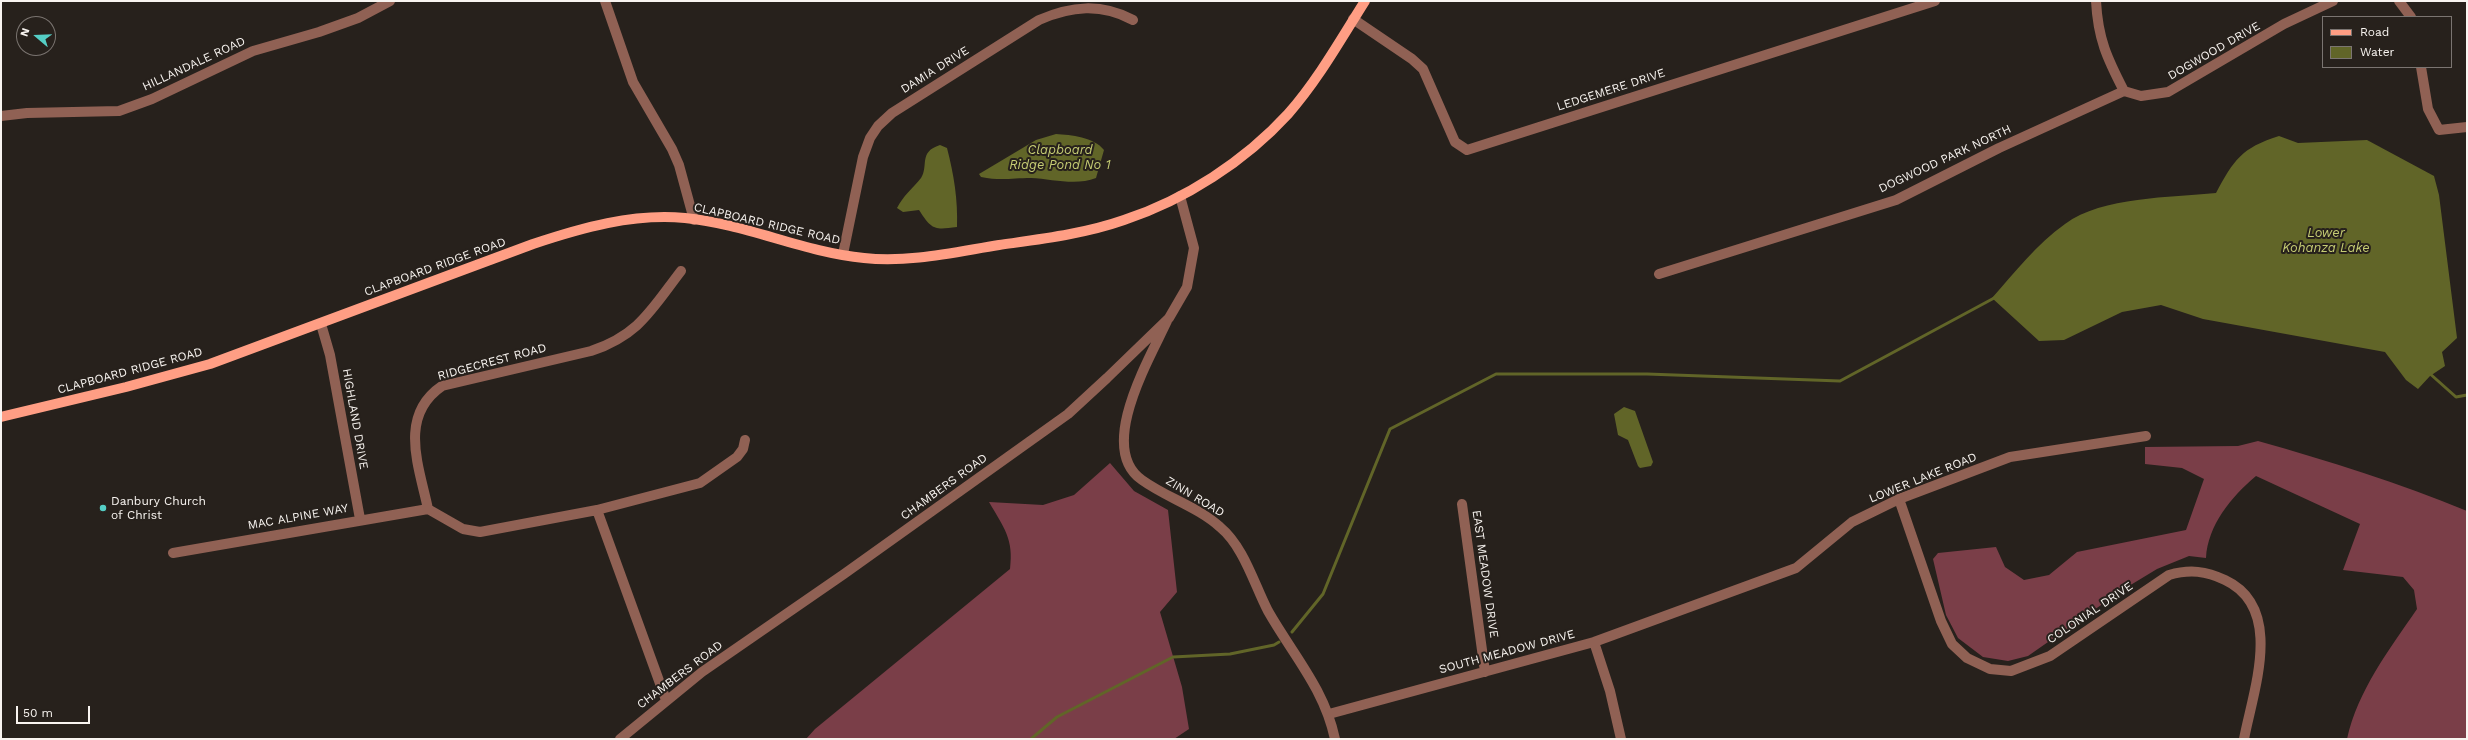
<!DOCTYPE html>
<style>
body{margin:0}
#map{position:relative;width:2468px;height:740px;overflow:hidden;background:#27211c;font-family:"Work Sans",sans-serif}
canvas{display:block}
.frame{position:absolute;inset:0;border:2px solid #f8f4f0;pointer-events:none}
.legend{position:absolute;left:2322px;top:16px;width:130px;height:52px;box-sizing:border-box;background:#27211c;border:1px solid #7b7571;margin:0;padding:5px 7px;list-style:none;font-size:12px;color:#f8f4f0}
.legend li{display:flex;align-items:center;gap:8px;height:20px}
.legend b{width:20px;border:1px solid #7b7571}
.north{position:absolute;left:16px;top:16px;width:40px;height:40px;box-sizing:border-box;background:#27211c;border:1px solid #7b7571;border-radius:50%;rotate:289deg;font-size:11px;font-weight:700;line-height:16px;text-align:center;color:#f8f4f0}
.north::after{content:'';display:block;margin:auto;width:14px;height:18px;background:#55cec5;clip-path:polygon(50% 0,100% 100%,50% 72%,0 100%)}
.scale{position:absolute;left:16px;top:706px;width:74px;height:18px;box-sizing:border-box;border:2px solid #f8f4f0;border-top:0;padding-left:5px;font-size:12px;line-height:14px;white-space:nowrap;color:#f8f4f0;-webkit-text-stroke:3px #27211c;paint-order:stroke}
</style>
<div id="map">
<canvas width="2468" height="740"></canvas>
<div class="frame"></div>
<ul class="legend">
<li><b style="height:5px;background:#ff9e84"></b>Road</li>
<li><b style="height:11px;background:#616528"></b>Water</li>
</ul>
<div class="north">N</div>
<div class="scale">50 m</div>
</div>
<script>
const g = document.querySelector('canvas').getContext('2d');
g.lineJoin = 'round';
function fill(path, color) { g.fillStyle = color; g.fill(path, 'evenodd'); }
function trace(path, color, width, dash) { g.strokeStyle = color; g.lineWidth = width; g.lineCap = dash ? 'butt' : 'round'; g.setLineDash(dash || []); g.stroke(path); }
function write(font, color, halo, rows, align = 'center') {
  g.font = font + ' "Work Sans",sans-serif'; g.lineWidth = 4; g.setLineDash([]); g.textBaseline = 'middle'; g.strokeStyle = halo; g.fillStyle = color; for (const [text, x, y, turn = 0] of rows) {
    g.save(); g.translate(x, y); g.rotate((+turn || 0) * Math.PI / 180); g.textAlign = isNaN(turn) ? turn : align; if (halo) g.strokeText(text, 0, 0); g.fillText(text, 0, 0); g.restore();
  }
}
const forest = new Path2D(`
 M 2258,441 C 2329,461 2399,483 2467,511 L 2467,739 L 2347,739 C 2358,690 2389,650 2417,609 L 2414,590 L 2403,577 L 2343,570 L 2360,524 L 2256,476 C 2231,497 2208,525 2206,558 L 2189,556 L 2157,569 L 2124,589 L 2028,656 L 2008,661 L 1983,657 L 1958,638 L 1946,615 L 1933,559 L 1938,553 L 1996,547 L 2005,567 L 2024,580 L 2049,575 L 2077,552 L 2186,530 L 2204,479 L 2182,468 L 2145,464 L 2145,447 L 2238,446 Z
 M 1110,463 L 1134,491 L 1168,510 L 1177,592 L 1160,612 L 1182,687 L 1189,729 L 1174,739 L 806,739 L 815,729 L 1010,569 C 1014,539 1004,528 989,502 L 1043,505 L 1074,495 Z`);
const water = new Path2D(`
 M 1056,134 C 1071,135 1094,137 1104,150 L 1096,178 C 1076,186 1052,179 1031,178 C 1012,178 1001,181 981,177 L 979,174 L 1036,140 Z
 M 2279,136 L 2298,143 L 2367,140 L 2434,176 L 2439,195 L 2457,338 L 2442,352 L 2445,366 L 2430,376 L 2418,389 L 2406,380 L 2385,352 L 2203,319 L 2161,305 L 2122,312 L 2064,340 L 2039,341 L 1992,298 C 2015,272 2037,244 2065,224 C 2103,196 2170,198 2216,193 C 2234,160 2241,148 2279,136 Z
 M 940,145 L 947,148 C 954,175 958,200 957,227 C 934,230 932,230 919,210 L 903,212 L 897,208 C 903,196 913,188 921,178 C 929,166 918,152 940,145 Z
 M 1624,407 L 1635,411 L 1653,462 L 1651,466 L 1640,468 L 1638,466 L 1628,440 L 1618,435 L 1614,414 Z`);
const stream = new Path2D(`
 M 2428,372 L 2456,397 L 2467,395
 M 1292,632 L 1323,594 L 1390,429 L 1496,374 L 1647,374 L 1840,381 L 1996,297
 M 1031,739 L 1057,717 L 1173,657 L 1230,654 L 1274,645 L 1279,642`);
const minor = new Path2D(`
 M 605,1 L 633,82 L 672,149 L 679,165 L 694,220
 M 2096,1 C 2098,39 2107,58 2124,91 L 2141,96 L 2168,92 L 2284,24 L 2333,1
 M 2399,1 L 2411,17
 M 1353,19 L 1412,59 L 1423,69 L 1455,142 L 1467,150 L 1935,1
 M 2421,67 L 2428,109 L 2439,130 L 2467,127
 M 1,116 L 27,113 L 119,111 L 152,99 L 253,51 L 319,32 L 358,18 L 390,1
 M 843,254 L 863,157 L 870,138 L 878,126 L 892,113 L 1039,20 C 1071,6 1101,3 1133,20
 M 681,271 C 651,310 639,335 591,351 L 442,386 C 398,416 419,466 428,509 L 463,529 L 480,532 L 597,510 L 700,483 L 737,457 L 743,449 L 745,440
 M 1659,274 L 1896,200 L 1999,148 L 2124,91
 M 1167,321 C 1150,358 1096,448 1142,480 C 1167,498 1198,507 1220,527 C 1244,547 1254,584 1268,611 C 1293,655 1324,688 1335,739
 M 321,324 L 330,355 L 360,519
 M 1899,499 L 1941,621 L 1952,644 L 1967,658 L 1990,669 L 2011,671 L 2050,656 L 2169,575 C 2190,569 2206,571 2225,580 C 2285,608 2253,691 2244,739
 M 1462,504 L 1485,672
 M 597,510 L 666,700
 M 173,553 L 428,509
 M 1594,642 L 1610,691 L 1621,739
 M 1329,714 L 1594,642 L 1796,568 L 1852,522 L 1899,499 L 2010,457 L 2146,436
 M 620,739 L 702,672 L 844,574 L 1068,414 L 1107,378 L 1169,318 L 1187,287 L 1194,248 L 1180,196`);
const major = new Path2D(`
 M 1,417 L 126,387 L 210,364 L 533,244 C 581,228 633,213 685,218 C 746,224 803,252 864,258 C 909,263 955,252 999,245 C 1041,239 1084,234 1124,220 C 1185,200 1245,161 1288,114 C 1318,80 1341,39 1365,1`);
const markers = [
 [103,508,4,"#55cec5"]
];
const streetNames = [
 ["DOGWOOD DRIVE",2214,51,-30],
 ["HILLANDALE ROAD",194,64,-25],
 ["DAMIA DRIVE",935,70,-32],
 ["LEDGEMERE DRIVE",1611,90,-18],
 ["DOGWOOD PARK NORTH",1945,159,-25],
 ["CLAPBOARD RIDGE ROAD",767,224,13],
 ["CLAPBOARD RIDGE ROAD",435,267,-20],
 ["RIDGECREST ROAD",492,362,-15],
 ["CLAPBOARD RIDGE ROAD",130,371,-15],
 ["HIGHLAND DRIVE",355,419,80],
 ["LOWER LAKE ROAD",1923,478,-22],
 ["CHAMBERS ROAD",944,487,-36],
 ["ZINN ROAD",1195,497,31],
 ["MAC ALPINE WAY",298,517,-10],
 ["EAST MEADOW DRIVE",1485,574,82],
 ["COLONIAL DRIVE",2090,613,-34],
 ["SOUTH MEADOW DRIVE",1507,652,-15],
 ["CHAMBERS ROAD",680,675,-37]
];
const poiNames = [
 ["Danbury Church",111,501],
 ["of Christ",111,515]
];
const waterNames = [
 ["Clapboard",1060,150],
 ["Ridge Pond No 1",1060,165],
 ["Lower",2326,233],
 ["Kohanza Lake",2326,248]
];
fill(forest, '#7a3e48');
fill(water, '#616528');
trace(stream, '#616528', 3);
trace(minor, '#906154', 10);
trace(major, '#ff9e84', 10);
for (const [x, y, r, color] of markers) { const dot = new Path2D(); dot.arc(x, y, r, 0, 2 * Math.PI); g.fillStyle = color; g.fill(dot); trace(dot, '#27211c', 1.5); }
write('12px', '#f8f4f0', '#27211c', streetNames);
write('12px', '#f8f4f0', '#27211c', poiNames, 'left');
write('italic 13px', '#c6cd74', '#27211c', waterNames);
</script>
